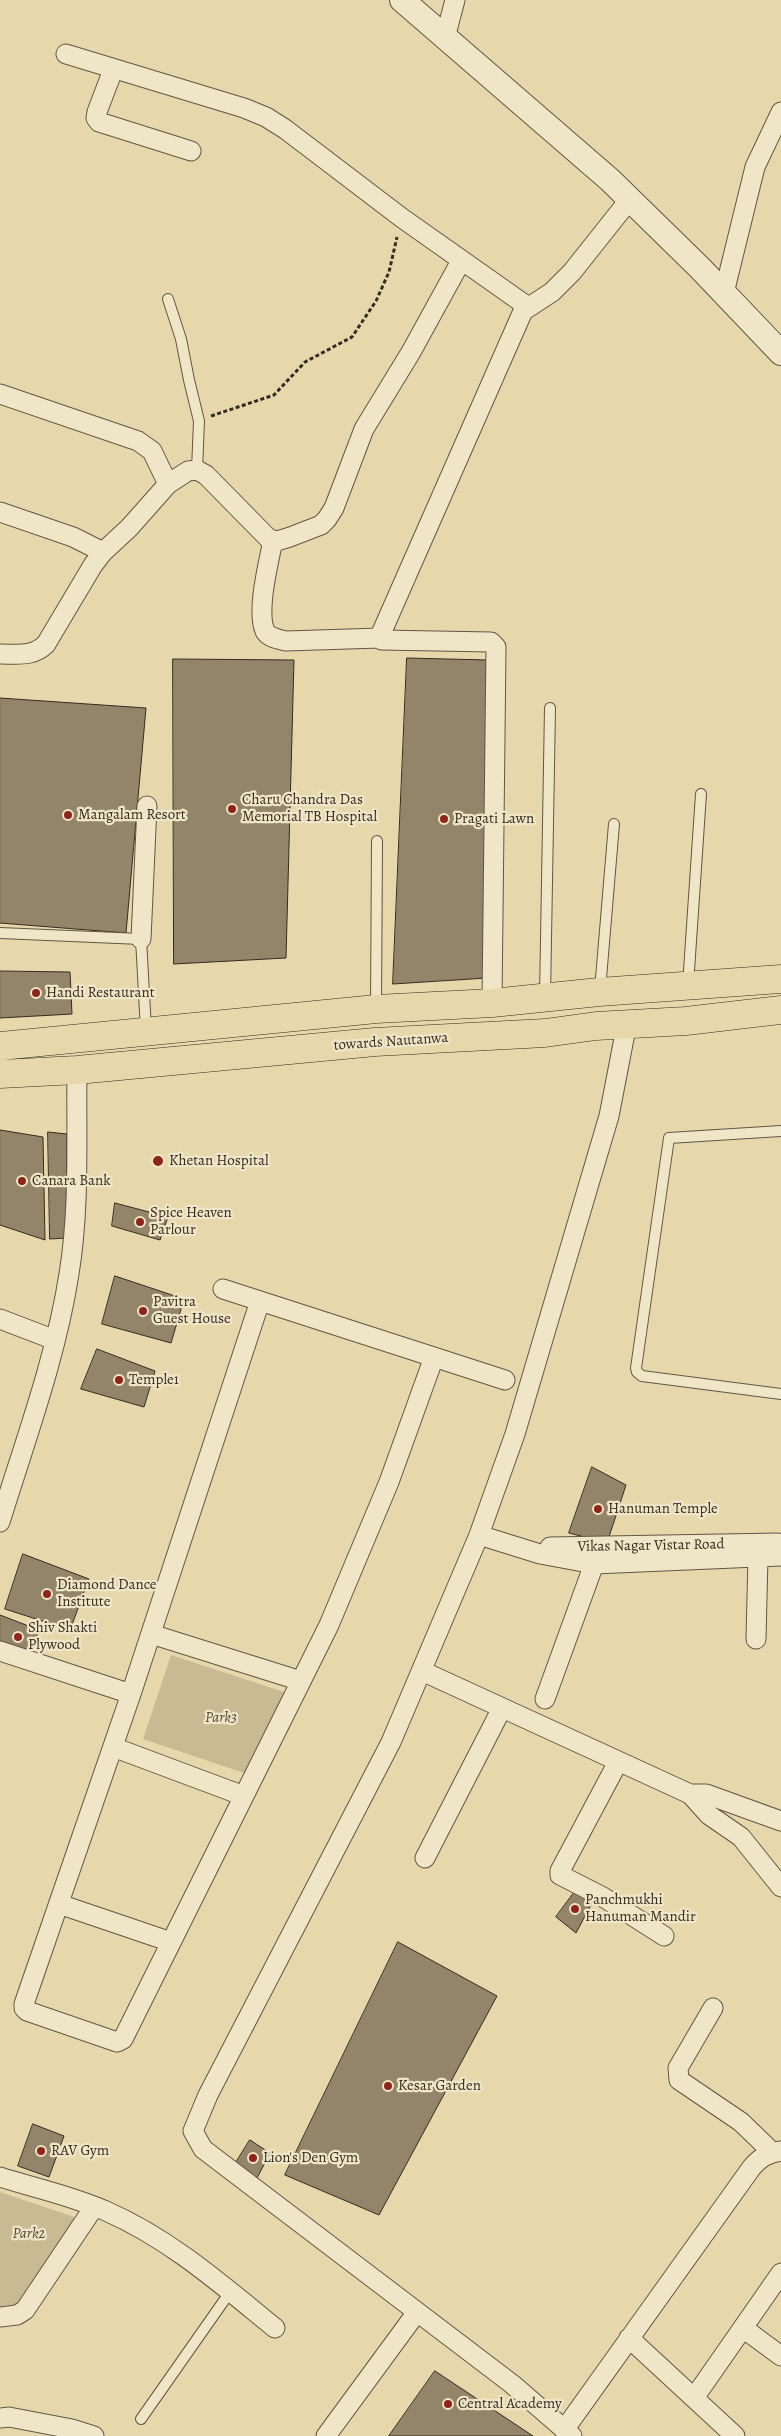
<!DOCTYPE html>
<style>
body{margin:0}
canvas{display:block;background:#e6d8ab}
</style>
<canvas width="781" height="2436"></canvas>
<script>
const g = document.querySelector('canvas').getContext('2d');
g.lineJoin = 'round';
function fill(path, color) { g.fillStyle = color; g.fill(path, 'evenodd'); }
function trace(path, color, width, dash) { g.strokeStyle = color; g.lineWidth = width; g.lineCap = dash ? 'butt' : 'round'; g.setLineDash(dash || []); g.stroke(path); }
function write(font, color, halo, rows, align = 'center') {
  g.font = font + ' Alegreya,serif'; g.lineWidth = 4.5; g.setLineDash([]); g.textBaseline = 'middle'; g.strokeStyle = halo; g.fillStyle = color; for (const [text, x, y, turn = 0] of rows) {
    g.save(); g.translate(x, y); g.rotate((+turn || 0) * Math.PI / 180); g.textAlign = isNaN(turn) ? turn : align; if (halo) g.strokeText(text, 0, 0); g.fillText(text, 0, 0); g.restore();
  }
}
const green = new Path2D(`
 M 171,1655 L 287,1693 L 247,1774 L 143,1739 Z
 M 0,2192 L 77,2218 L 17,2306 L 0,2308 Z`);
const building = new Path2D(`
 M 407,658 L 488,660 L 487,978 L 393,984 Z
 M 173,659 L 294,660 L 286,958 L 174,964 Z
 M 0,698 L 146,708 L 126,933 L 0,923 Z
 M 0,971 L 70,972 L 72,1014 L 0,1018 Z
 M 0,1130 L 43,1137 L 45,1240 L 0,1225 Z
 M 48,1132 L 67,1134 L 66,1238 L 50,1239 Z
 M 115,1203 L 168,1217 L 160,1240 L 112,1226 Z
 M 115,1276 L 184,1299 L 171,1343 L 102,1324 Z
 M 97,1349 L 155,1371 L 144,1407 L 81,1389 Z
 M 592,1467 L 626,1485 L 607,1543 L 569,1533 Z
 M 23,1554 L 89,1579 L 70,1630 L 5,1609 Z
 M 0,1615 L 39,1630 L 31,1652 L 0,1643 Z
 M 576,1890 L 593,1901 L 576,1933 L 556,1917 Z
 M 398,1942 L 497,1996 L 379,2215 L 285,2175 Z
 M 33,2124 L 64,2136 L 49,2177 L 18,2166 Z
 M 250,2140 L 270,2153 L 256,2180 L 235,2164 Z
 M 435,2371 L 533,2436 L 389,2436 Z`);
const path = new Path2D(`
 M 211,416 L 274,395 L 305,362 L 352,337 L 376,301 L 389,272 L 397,237`);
const service = new Path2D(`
 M 168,299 L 181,339 L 189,380 L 199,421 L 197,470
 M 0,933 L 141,939 L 146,1030
 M 688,985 L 701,794
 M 600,990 L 614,824
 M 545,997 L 550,708
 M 376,1008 L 377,841
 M 781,1131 L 669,1138 L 636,1368 L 637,1372 L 642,1376 L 781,1394
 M 141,2419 L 230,2292`);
const minor = new Path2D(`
 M 445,38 L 455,0
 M 66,54 L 244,108 L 266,117 L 285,129 L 402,218 L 524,304 L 523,311 L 380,636 L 382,640 L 491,642 L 496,647 L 492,1003
 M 113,70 L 97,112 L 96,118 L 99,122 L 191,151
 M 724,293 L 755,167 L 781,112
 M 523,311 L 552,292 L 572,272 L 630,199
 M 0,394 L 138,441 L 152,451 L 168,484
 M 0,512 L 73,537 L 103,552
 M 273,540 C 269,561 256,611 265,631 C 269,638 278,639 286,641 L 380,638
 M 0,654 C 18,654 33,657 46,644 L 93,565 L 103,552 L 129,528 L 168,484 L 188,471 L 197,470 L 206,475 L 269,539 L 277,541 L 290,537 L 321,525 L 327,519 L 334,508 L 364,429 L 411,352 L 461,261
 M 141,939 L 147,806
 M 223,1289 L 505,1380
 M 260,1301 L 131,1694 L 24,2004 L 24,2008 L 27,2011 L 117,2042 L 123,2039 L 329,1625 L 389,1482 L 434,1357
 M 0,1319 L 55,1340
 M 0,1522 C 25,1441 56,1358 69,1274 C 80,1207 76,1137 77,1070
 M 479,1535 L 540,1554 L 594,1564 L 781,1556
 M 550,1547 L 778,1543
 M 151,1634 L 301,1681
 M 756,1639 L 758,1557
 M 0,1651 L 131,1694
 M 422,1671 L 690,1794 L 709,1815 L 741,1837 L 781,1887
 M 545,1699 L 594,1564
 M 113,1747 L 244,1796
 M 618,1762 L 560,1871 L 560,1875 L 603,1897 L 664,1936
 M 690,1794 L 706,1794 L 781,1821
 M 425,1858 L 502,1708
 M 59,1904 L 171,1942
 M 713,2008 L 678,2068 L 679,2080 L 741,2122 L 772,2152
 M 0,2177 C 35,2188 73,2196 106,2211 C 170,2239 222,2285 275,2328
 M 0,2317 L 17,2315 L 25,2310 L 94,2207
 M 743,2328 L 781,2356
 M 629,2338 L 735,2436
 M 694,2398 L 781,2273
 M 0,2418 L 9,2417 L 72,2429 L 94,2436
 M 564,2430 L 752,2167 C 761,2157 768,2153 781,2151
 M 326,2436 L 417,2312
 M 572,2436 L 512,2384 L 203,2149 L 193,2131 L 208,2095 L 391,1742 L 479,1535 L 515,1434 L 609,1116 L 627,1023`);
const tertiary = new Path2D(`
 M 402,0 L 610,180 L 700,268 L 781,353`);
const primary = new Path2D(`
 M 0,1046 L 376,1009 L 492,1003 L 599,992 L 781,979
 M 0,1074 L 77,1070 L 375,1042 L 545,1033 L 596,1026 L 686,1021 L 781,1010`);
const markers = [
 [232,809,5,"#8f2418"],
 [68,815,5,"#8f2418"],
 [444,819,5,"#8f2418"],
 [36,993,5,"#8f2418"],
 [158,1161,6,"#8f2418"],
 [22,1181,5,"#8f2418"],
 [140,1222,5,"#8f2418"],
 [143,1311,5,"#8f2418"],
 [119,1380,5,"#8f2418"],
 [598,1509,5,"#8f2418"],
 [47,1594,5,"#8f2418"],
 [18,1637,5,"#8f2418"],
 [575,1909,5,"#8f2418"],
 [388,2086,5,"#8f2418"],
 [41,2151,5,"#8f2418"],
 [253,2158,5,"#8f2418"],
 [448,2404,5,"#8f2418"]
];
const poiNames = [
 ["Charu Chandra Das",242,800],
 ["Memorial TB Hospital",242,817],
 ["Mangalam Resort",78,815],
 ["Pragati Lawn",454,819],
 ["Handi Restaurant",46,993],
 ["Khetan Hospital",169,1161],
 ["Canara Bank",32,1181],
 ["Spice Heaven",150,1213],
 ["Parlour",150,1230],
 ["Pavitra",153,1302],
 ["Guest House",153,1319],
 ["Temple1",129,1380],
 ["Hanuman Temple",608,1509],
 ["Diamond Dance",57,1585],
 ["Institute",57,1602],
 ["Shiv Shakti",28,1628],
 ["Plywood",28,1645],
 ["Panchmukhi",585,1900],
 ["Hanuman Mandir",585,1917],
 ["Kesar Garden",398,2086],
 ["RAV Gym",51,2151],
 ["Lion's Den Gym",263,2158],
 ["Central Academy",458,2404]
];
const streetNames = [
 ["towards Nautanwa",391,1042,-4],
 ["Vikas Nagar Vistar Road",651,1546,-1]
];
const parkNames = [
 ["Park3",221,1718],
 ["Park2",29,2234]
];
fill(green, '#c8bb94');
fill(building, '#928569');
trace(building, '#362b21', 1);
trace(service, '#625644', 12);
trace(minor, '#625644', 21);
trace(tertiary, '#625644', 26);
trace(primary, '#362b21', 29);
trace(path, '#362b21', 3, [4, 2.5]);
trace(service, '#efe6c8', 10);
trace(minor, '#efe6c8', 19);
trace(tertiary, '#efe6c8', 24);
trace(primary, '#e6d8ab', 28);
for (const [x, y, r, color] of markers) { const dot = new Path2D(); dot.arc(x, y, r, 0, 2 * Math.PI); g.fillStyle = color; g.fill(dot); trace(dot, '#efe6c8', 2); }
write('15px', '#362b21', '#efe6c8', poiNames, 'left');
write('15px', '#362b21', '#efe6c8', streetNames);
write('italic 15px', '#534838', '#efe6c8', parkNames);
</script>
